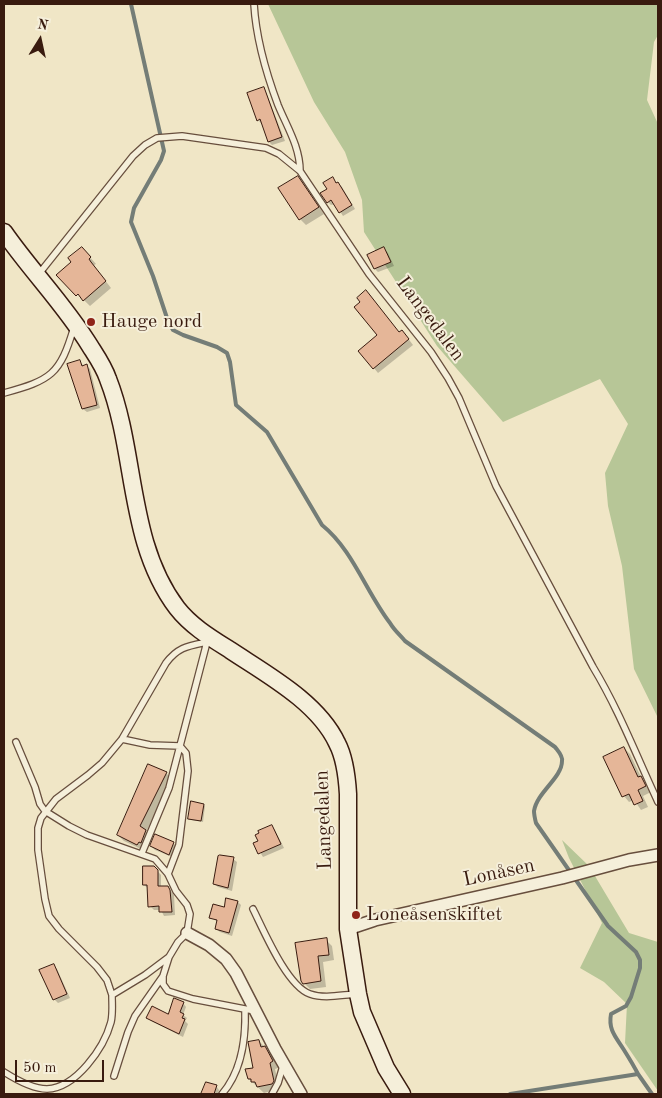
<!DOCTYPE html>
<meta charset="utf-8">
<style>
body{margin:0}
#map{position:relative;width:662px;height:1098px;overflow:hidden;background:#f0e6c6;font-family:"Old Standard TT",serif}
canvas{display:block}
.frame{position:absolute;inset:0;border:5px solid #391b0f;pointer-events:none}
.north{position:absolute;left:15px;top:15px;width:50px;height:50px;-webkit-text-stroke:4px #f5efda;paint-order:stroke;rotate:10deg;font-size:14px;font-weight:700;line-height:20px;text-align:center;color:#391b0f}
.north::after{content:'';display:block;margin:auto;width:18px;height:22px;background:#391b0f;clip-path:polygon(50% 0,100% 100%,50% 72%,0 100%)}
.scale{position:absolute;left:15px;top:1060px;width:89px;height:22px;box-sizing:border-box;border:2px solid #391b0f;border-top:0;padding-left:6px;font-size:15px;line-height:18px;white-space:nowrap;color:#391b0f;-webkit-text-stroke:4px #f5efda;paint-order:stroke}
</style>
<div id="map">
<canvas width="662" height="1098"></canvas>
<div class="frame"></div>
<div class="north">N</div>
<div class="scale">50 m</div>
</div>
<script>
const g = document.querySelector('canvas').getContext('2d');
g.lineJoin = 'round';
function fill(path, color) { g.fillStyle = color; g.fill(path, 'evenodd'); }
function trace(path, color, width, dash) { g.strokeStyle = color; g.lineWidth = width; g.lineCap = dash ? 'butt' : 'round'; g.setLineDash(dash || []); g.stroke(path); }
function write(font, color, halo, rows, align = 'center') {
  g.font = font + ' "Old Standard TT",serif'; g.lineWidth = 4; g.setLineDash([]); g.textBaseline = 'middle'; g.strokeStyle = halo; g.fillStyle = color; for (const [text, x, y, turn = 0] of rows) {
    g.save(); g.translate(x, y); g.rotate((+turn || 0) * Math.PI / 180); g.textAlign = isNaN(turn) ? turn : align; if (halo) g.strokeText(text, 0, 0); g.fillText(text, 0, 0); g.restore();
  }
}
const green = new Path2D(`
 M 268,4 L 658,4 L 658,35 L 654,42 L 647,100 L 658,124 L 658,718 L 634,669 L 622,566 L 608,506 L 605,473 L 628,424 L 600,379 L 503,422 L 437,346 L 364,232 L 362,200 L 345,152 L 314,102 Z
 M 562,840 L 589,866 L 629,933 L 658,942 L 658,1091 L 625,1043 L 627,1004 L 604,982 L 580,968 L 602,923 L 569,858 Z`);
const shadow = new Path2D(`
 M 263,89 L 266,92 L 285,141 L 272,145 L 269,142 L 263,122 L 261,123 L 258,120 Z
 M 298,178 L 304,184 L 324,214 L 306,225 L 300,219 L 280,189 Z
 M 332,179 L 342,187 L 355,209 L 343,216 L 335,204 L 331,205 L 328,202 L 329,189 Z
 M 384,249 L 388,253 L 394,266 L 378,272 L 375,269 Z
 M 88,255 L 96,264 L 94,265 L 97,270 L 111,288 L 90,306 L 58,275 L 73,262 Z
 M 400,333 L 407,337 L 413,345 L 378,373 L 360,351 L 379,336 Z
 M 79,361 L 84,366 L 86,365 L 90,369 L 100,408 L 87,412 L 83,409 Z
 M 624,748 L 630,754 L 641,777 L 646,783 L 651,792 L 643,796 L 648,807 L 641,810 L 634,800 L 629,802 L 624,796 L 605,758 Z
 M 166,773 L 172,779 L 146,832 L 152,837 L 147,848 L 145,847 L 143,850 L 124,841 L 118,835 Z
 M 204,805 L 205,806 L 203,822 L 191,820 L 189,819 Z
 M 272,826 L 275,830 L 284,848 L 263,857 L 255,844 L 259,842 Z
 M 173,843 L 177,847 L 172,857 L 155,850 L 151,846 Z
 M 233,859 L 237,862 L 232,891 L 218,887 L 214,884 Z
 M 657,865 L 658,865 L 658,890 L 657,888 Z
 M 154,867 L 161,875 L 161,887 L 168,887 L 174,895 L 175,915 L 164,916 L 161,910 L 154,910 L 150,906 L 149,889 L 144,885 Z
 M 238,902 L 241,905 L 232,936 L 220,932 L 216,929 L 218,922 L 211,917 Z
 M 326,940 L 332,946 L 334,960 L 323,962 L 326,987 L 310,989 L 302,981 Z
 M 53,965 L 57,969 L 70,998 L 58,1003 L 54,999 Z
 M 183,1003 L 186,1007 L 183,1015 L 187,1018 L 185,1021 L 188,1024 L 183,1037 L 151,1021 L 147,1018 L 168,1016 Z
 M 259,1041 L 271,1054 L 278,1068 L 275,1069 L 279,1087 L 278,1089 L 264,1093 L 249,1079 L 254,1069 Z
 M 207,1083 L 216,1086 L 219,1090 L 218,1094 L 203,1094 Z`);
const stream = new Path2D(`
 M 131,4 L 164,151 L 161,160 L 134,208 L 131,222 L 153,276 L 168,321 L 173,330 L 183,335 L 217,347 L 227,353 L 230,362 L 236,405 L 267,432 L 322,525 C 353,550 366,592 390,623 C 394,630 400,635 405,641 L 555,747 C 558,751 563,756 562,761 C 562,778 537,792 534,811 C 534,814 535,819 536,823 L 608,926 L 636,952 L 640,960 L 640,968 L 631,997 L 626,1006 L 611,1014 C 608,1030 616,1037 624,1050 C 629,1058 634,1066 638,1074
 M 510,1094 L 638,1074 L 652,1094`);
const building = new Path2D(`
 M 264,87 L 282,137 L 268,142 L 260,119 L 257,121 L 247,93 Z
 M 298,176 L 319,207 L 299,220 L 278,188 Z
 M 333,177 L 336,183 L 338,182 L 352,205 L 339,213 L 331,200 L 327,203 L 320,193 L 327,189 L 323,183 Z
 M 82,247 L 91,257 L 89,259 L 91,262 L 106,281 L 83,301 L 78,294 L 76,296 L 56,275 L 71,262 L 68,258 Z
 M 384,247 L 391,262 L 374,269 L 367,255 Z
 M 366,290 L 399,332 L 402,330 L 409,339 L 373,369 L 358,351 L 377,335 L 354,307 L 360,302 L 357,298 Z
 M 80,360 L 82,366 L 87,364 L 97,405 L 82,409 L 67,364 Z
 M 624,747 L 638,777 L 641,776 L 646,786 L 638,790 L 643,801 L 634,805 L 629,794 L 622,797 L 603,757 Z
 M 148,764 L 167,772 L 140,826 L 146,830 L 141,843 L 139,842 L 137,845 L 117,835 Z
 M 191,801 L 204,804 L 201,821 L 188,819 Z
 M 272,825 L 281,844 L 258,854 L 253,843 L 258,841 L 255,835 L 259,833 L 258,831 Z
 M 155,834 L 174,842 L 169,855 L 150,846 Z
 M 220,855 L 234,857 L 228,888 L 213,884 L 218,856 Z
 M 143,866 L 154,866 L 158,870 L 158,886 L 168,886 L 170,890 L 172,912 L 159,912 L 159,906 L 148,907 L 147,885 L 143,885 Z
 M 226,898 L 238,901 L 229,933 L 215,929 L 217,920 L 209,918 L 213,904 L 224,907 Z
 M 327,938 L 329,955 L 318,956 L 321,981 L 303,984 L 301,981 L 295,943 Z
 M 54,964 L 67,994 L 53,1000 L 39,970 Z
 M 174,998 L 184,1002 L 180,1012 L 184,1014 L 182,1018 L 185,1019 L 179,1034 L 146,1018 L 152,1006 L 168,1014 Z
 M 259,1040 L 261,1047 L 265,1046 L 273,1061 L 270,1063 L 274,1081 L 272,1084 L 257,1087 L 255,1082 L 251,1082 L 251,1079 L 248,1079 L 245,1069 L 253,1068 L 248,1042 Z
 M 206,1082 L 217,1085 L 214,1094 L 201,1094 Z`);
const lane = new Path2D(`
 M 254,4 C 256,38 266,73 278,105 C 287,127 300,147 300,171
 M 38,275 L 133,156 L 145,145 L 157,138 L 182,136 L 266,148 L 279,154 L 300,171 L 369,274 L 431,352 L 448,378 L 459,398 L 496,486 L 593,667 C 619,710 637,757 658,802
 M 4,393 C 51,380 60,375 74,327
 M 122,739 L 150,745 L 180,746 L 186,753 L 188,771 L 179,845 L 168,874
 M 142,853 L 169,788 L 207,642
 M 253,909 C 264,931 287,986 310,994 C 324,999 341,995 356,994
 M 169,957 L 163,976 L 163,984 L 168,991 L 193,999 L 255,1011
 M 112,995 L 107,980 L 97,967 L 59,929 L 49,916 L 45,899 L 38,850 L 38,828 L 41,818 L 56,799 L 88,775 L 102,763 L 122,739 L 166,663 C 178,647 188,646 207,642 L 209,639
 M 4,1072 C 15,1079 33,1089 47,1089 C 76,1088 104,1048 111,1022 C 113,1013 112,1004 112,995 L 145,975 L 169,957 L 178,942 L 187,933 L 190,914 L 187,905 L 176,891 L 168,874 L 155,859 L 87,835 L 69,826 L 45,811 L 40,804 L 35,787 L 16,742
 M 114,1076 L 128,1032 L 135,1016 L 163,976
 M 222,1094 C 242,1071 246,1039 245,1009
 M 272,1094 L 278,1083 L 283,1066`);
const street = new Path2D(`
 M 348,929 L 375,920 L 562,878 L 629,860 L 658,855
 M 187,933 L 209,945 L 226,959 L 236,973 L 275,1049 L 301,1094`);
const secondary = new Path2D(`
 M 4,232 C 31,271 65,305 90,346 C 97,357 104,367 108,379 C 137,453 127,542 177,608 C 191,626 211,638 230,650 C 266,674 318,702 337,743 C 345,758 347,777 348,794 L 348,929 L 358,994 L 362,1012 L 386,1068 L 402,1094`);
const markers = [
 [91,322,5,"#8f2418"],
 [356,915,5,"#8f2418"]
];
const streetNames = [
 ["Langedalen",430,319,53],
 ["Langedalen",324,820,-92],
 ["Lonåsen",499,873,-12]
];
const poiNames = [
 ["Hauge nord",101,322],
 ["Loneåsenskiftet",366,915]
];
fill(green, '#b7c697');
fill(shadow, '#0003');
trace(stream, '#747d77', 4);
fill(building, '#e5b698');
trace(building, '#391b0f', 1);
trace(lane, '#674e3d', 8);
trace(street, '#674e3d', 14);
trace(secondary, '#391b0f', 19);
trace(lane, '#f5efda', 5.5);
trace(street, '#f5efda', 11);
trace(secondary, '#f5efda', 16);
for (const [x, y, r, color] of markers) { const dot = new Path2D(); dot.arc(x, y, r, 0, 2 * Math.PI); g.fillStyle = color; g.fill(dot); trace(dot, '#f5efda', 2); }
write('20px', '#391b0f', '#f5efda', streetNames);
write('20px', '#391b0f', '#f5efda', poiNames, 'left');
</script>
